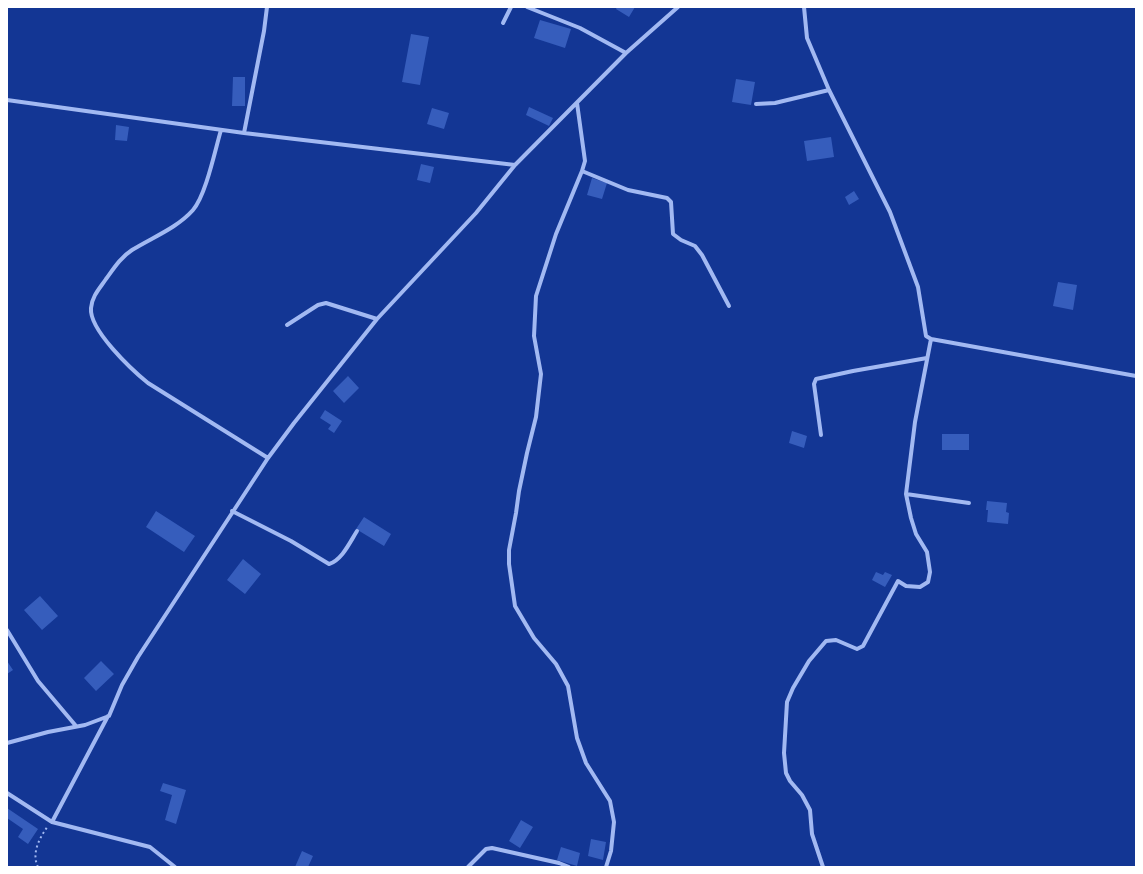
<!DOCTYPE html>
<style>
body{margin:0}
#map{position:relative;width:1143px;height:874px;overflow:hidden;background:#133694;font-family:Mulish,sans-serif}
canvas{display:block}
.frame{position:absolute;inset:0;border:8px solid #fff;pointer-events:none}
</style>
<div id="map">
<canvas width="1143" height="874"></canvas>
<div class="frame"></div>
</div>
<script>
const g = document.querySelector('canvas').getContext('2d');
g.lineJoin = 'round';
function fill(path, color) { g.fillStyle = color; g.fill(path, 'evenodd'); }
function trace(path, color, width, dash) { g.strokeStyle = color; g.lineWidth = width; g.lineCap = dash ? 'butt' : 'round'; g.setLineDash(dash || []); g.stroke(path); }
const building = new Path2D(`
 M 617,7 L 635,7 L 629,17 L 616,9 Z
 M 540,20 L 571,29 L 565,48 L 534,38 Z
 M 411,34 L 429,37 L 420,85 L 402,82 Z
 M 233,77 L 245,77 L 245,106 L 232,106 Z
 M 736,79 L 755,82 L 751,105 L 732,102 Z
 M 529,107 L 553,118 L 549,126 L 526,115 Z
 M 432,108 L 449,113 L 444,129 L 427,124 Z
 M 116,125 L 129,127 L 127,141 L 115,140 Z
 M 831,137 L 834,157 L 807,161 L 804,141 Z
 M 421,164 L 434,167 L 430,183 L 417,180 Z
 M 592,178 L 607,183 L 602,199 L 587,195 Z
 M 854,191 L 859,199 L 849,205 L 845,197 Z
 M 1058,282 L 1077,285 L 1073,310 L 1053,306 Z
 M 348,376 L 359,388 L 344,403 L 333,391 Z
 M 325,410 L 342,421 L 334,433 L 328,429 L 331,425 L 320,418 Z
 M 792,431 L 807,436 L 804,448 L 789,443 Z
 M 942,434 L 969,434 L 969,450 L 942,450 Z
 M 987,501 L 1007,503 L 1006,512 L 1009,513 L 1008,524 L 987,522 L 988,510 L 986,510 Z
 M 156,511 L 195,536 L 184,552 L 146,527 Z
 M 364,517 L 391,534 L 384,546 L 356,529 Z
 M 243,559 L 261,574 L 245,594 L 227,580 Z
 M 876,572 L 883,575 L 885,572 L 892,575 L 885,587 L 872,580 Z
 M 40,596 L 58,616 L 42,630 L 24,610 Z
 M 7,661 L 13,670 L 7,674 Z
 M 101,661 L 114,674 L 96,691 L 84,678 Z
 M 163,783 L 186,790 L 176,824 L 165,820 L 172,795 L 160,791 Z
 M 7,808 L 38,829 L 28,844 L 18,837 L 23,829 L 7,818 Z
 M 521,820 L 533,827 L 520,848 L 509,841 Z
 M 591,839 L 606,842 L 603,860 L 588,856 Z
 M 561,847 L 580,853 L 577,866 L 557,860 Z
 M 302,851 L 313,856 L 308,867 L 295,867 Z`);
const path = new Path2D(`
 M 38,867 C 31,853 40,837 48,826`);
const minor = new Path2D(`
 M 527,7 L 580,28 L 626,53
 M 804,7 L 807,38 L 829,90 L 890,212 L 918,287 L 926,336 L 931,339 L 1136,376
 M 503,23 L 511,7
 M 7,100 L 244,133 L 515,165
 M 577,103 L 585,161 L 582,171 L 556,234 L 536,296 L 534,336 L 541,374 L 536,417 L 527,453 L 519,491 L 516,513 L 509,550 L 509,564 L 515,606 L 534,638 L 556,664 L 568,686 L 577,738 L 586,763 L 610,801 L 614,822 L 611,851 L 606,867
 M 756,104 L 775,103 L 829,90
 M 221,130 C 215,150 206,195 193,210 C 177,228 153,237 132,250 C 121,257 114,268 106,279 C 100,288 92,296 91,308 C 89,330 132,370 148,383 L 268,458
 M 244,133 L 264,31 L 267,7
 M 582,171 L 628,190 L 667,198 L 671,202 L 673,234 L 681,240 L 695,246 L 702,255 L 729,306
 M 287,325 L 318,305 L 326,303 L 377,319
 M 821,435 L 814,384 L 816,379 L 853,371 L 927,358
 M 906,494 L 969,503
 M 232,511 L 291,541 L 329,564 C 342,560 350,542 357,531
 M 7,630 L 38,681 L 76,726
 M 7,743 L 48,732 L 85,725 L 109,716 L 122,685 L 138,657 L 268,458 L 294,423 L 377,319 L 476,213 L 515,165 L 626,53 L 678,7
 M 7,793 L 52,822 L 150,847 L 175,867
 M 52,822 L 108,716
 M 468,867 L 486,849 L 492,848 L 559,863 L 569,867
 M 823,867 L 812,834 L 810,810 L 802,795 L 790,781 L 786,773 L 784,753 L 787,702 L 793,688 L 809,661 L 826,641 L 836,640 L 857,649 L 863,646 L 898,581 L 906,586 L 920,587 L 928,582 L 930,572 L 927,552 L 916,534 L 911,518 L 906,494 L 915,422 L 931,339`);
fill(building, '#365dbc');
trace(path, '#a2b9f2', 2, [2, 3]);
trace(minor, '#a2b9f2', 4);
</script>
